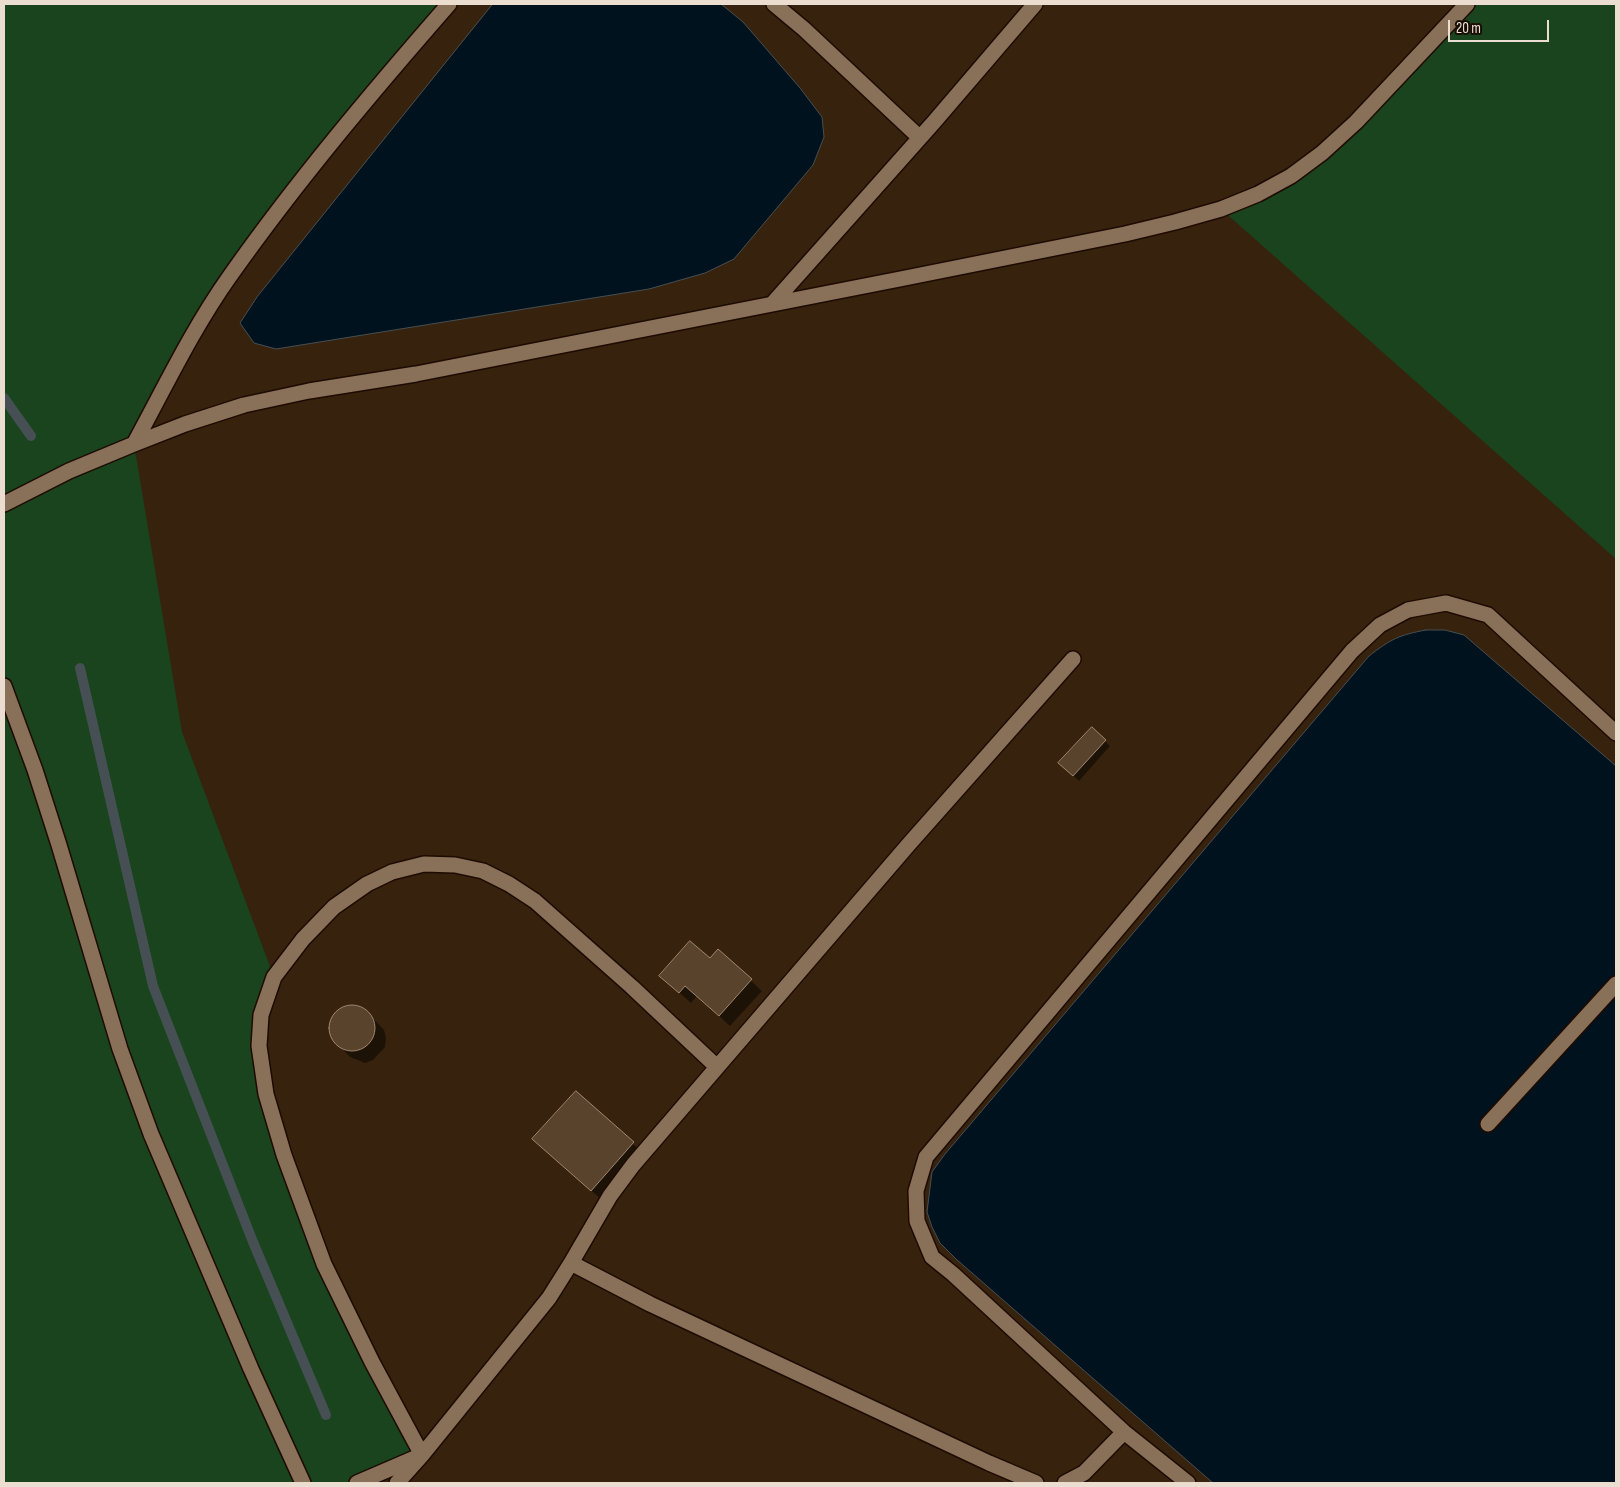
<!DOCTYPE html>
<style>
body{margin:0}
#map{position:relative;width:1620px;height:1487px;overflow:hidden;background:#37230d;font-family:"Sofia Sans Condensed",sans-serif}
canvas{display:block}
.frame{position:absolute;inset:0;border:5px solid #ebded1;pointer-events:none}
.scale{position:absolute;left:1448px;top:20px;width:101px;height:22px;box-sizing:border-box;border:2px solid #ebded1;border-top:0;padding-left:6px;font-size:15px;line-height:18px;white-space:nowrap;color:#ebded1;-webkit-text-stroke:4px #180e06;paint-order:stroke}
</style>
<div id="map">
<canvas width="1620" height="1487"></canvas>
<div class="frame"></div>
<div class="scale">20 m</div>
</div>
<script>
const g = document.querySelector('canvas').getContext('2d');
g.lineJoin = 'round';
function fill(path, color) { g.fillStyle = color; g.fill(path, 'evenodd'); }
function trace(path, color, width, dash) { g.strokeStyle = color; g.lineWidth = width; g.lineCap = dash ? 'butt' : 'round'; g.setLineDash(dash || []); g.stroke(path); }
const green = new Path2D(`
 M 4,4 L 449,4 L 230,277 L 134,444 L 182,732 L 274,977 L 259,1046 L 324,1264 L 422,1455 L 357,1483 L 4,1483 Z
 M 1467,4 L 1616,4 L 1616,559 L 1221,209 L 1291,176 Z`);
const water = new Path2D(`
 M 493,4 L 721,4 L 743,22 L 800,88 L 822,117 L 824,137 L 813,165 L 734,259 L 705,273 L 649,289 L 276,349 L 254,343 L 240,323 L 257,297 Z
 M 1426,630 L 1445,630 L 1464,635 L 1616,766 L 1616,1483 L 1213,1483 L 956,1259 L 940,1243 L 932,1227 L 927,1212 L 932,1172 L 945,1154 L 1369,656 C 1391,639 1399,635 1426,630 Z`);
const shadow = new Path2D(`
 M 1105,741 L 1110,746 L 1079,781 L 1060,763 Z
 M 718,951 L 762,991 L 730,1026 L 697,996 L 691,1003 L 672,986 L 710,960 Z
 M 351,1006 L 359,1007 L 366,1011 L 384,1030 L 386,1038 L 385,1047 L 373,1060 L 365,1063 L 350,1057 L 332,1038 L 330,1030 L 331,1021 L 335,1014 L 342,1008 Z
 M 576,1093 L 644,1154 L 603,1201 L 545,1150 Z`);
const stream = new Path2D(`
 M 4,398 L 31,436
 M 80,668 L 153,986 L 253,1242 L 326,1415`);
const building = new Path2D(`
 M 1092,727 L 1106,740 L 1073,776 L 1058,763 Z
 M 690,941 L 710,958 L 718,949 L 752,979 L 719,1016 L 685,986 L 679,993 L 659,976 Z
 M329 1028a23 23 0 1 1 46 0a23 23 0 1 1-46 0Z
 M 576,1091 L 634,1142 L 591,1191 L 532,1139 Z`);
const lane = new Path2D(`
 M 774,4 L 804,29 L 919,137
 M 773,303 L 934,122 L 1035,4
 M 134,444 C 165,387 193,328 230,276 C 297,181 373,91 449,4
 M 4,504 L 69,471 L 134,444 L 185,424 L 244,405 L 309,391 L 416,374 L 900,279 L 1125,234 L 1175,222 L 1221,209 L 1258,194 L 1291,176 L 1322,153 L 1356,122 L 1467,4
 M 4,686 L 35,770 L 59,845 L 120,1049 L 151,1134 L 251,1369 L 303,1483
 M 1488,1124 L 1616,984
 M 571,1263 L 650,1304 L 989,1463 L 1036,1483
 M 357,1483 L 422,1455 L 372,1362 L 324,1264 L 284,1155 L 266,1094 L 259,1046 L 261,1015 L 274,977 L 303,939 L 334,907 L 367,884 L 392,872 L 424,864 L 455,865 L 483,871 L 509,884 L 535,901 L 632,987 L 717,1067
 M 397,1483 L 422,1455 L 549,1298 L 571,1263 L 610,1196 L 633,1165 L 909,844 L 1073,659
 M 1065,1483 L 1084,1473 L 1124,1432
 M 1188,1483 L 1124,1432 L 953,1274 L 932,1257 L 917,1221 L 916,1191 L 926,1157 L 1352,651 L 1380,625 L 1408,610 L 1446,603 L 1488,615 L 1616,733`);
fill(green, '#19441d');
fill(water, '#00121d');
trace(water, '#464f53', 1);
fill(shadow, '#0007');
trace(stream, '#464f53', 10);
fill(building, '#59432d');
trace(building, '#a0876f', 1);
trace(lane, '#1e0b00', 18);
trace(lane, '#887059', 15);
</script>
